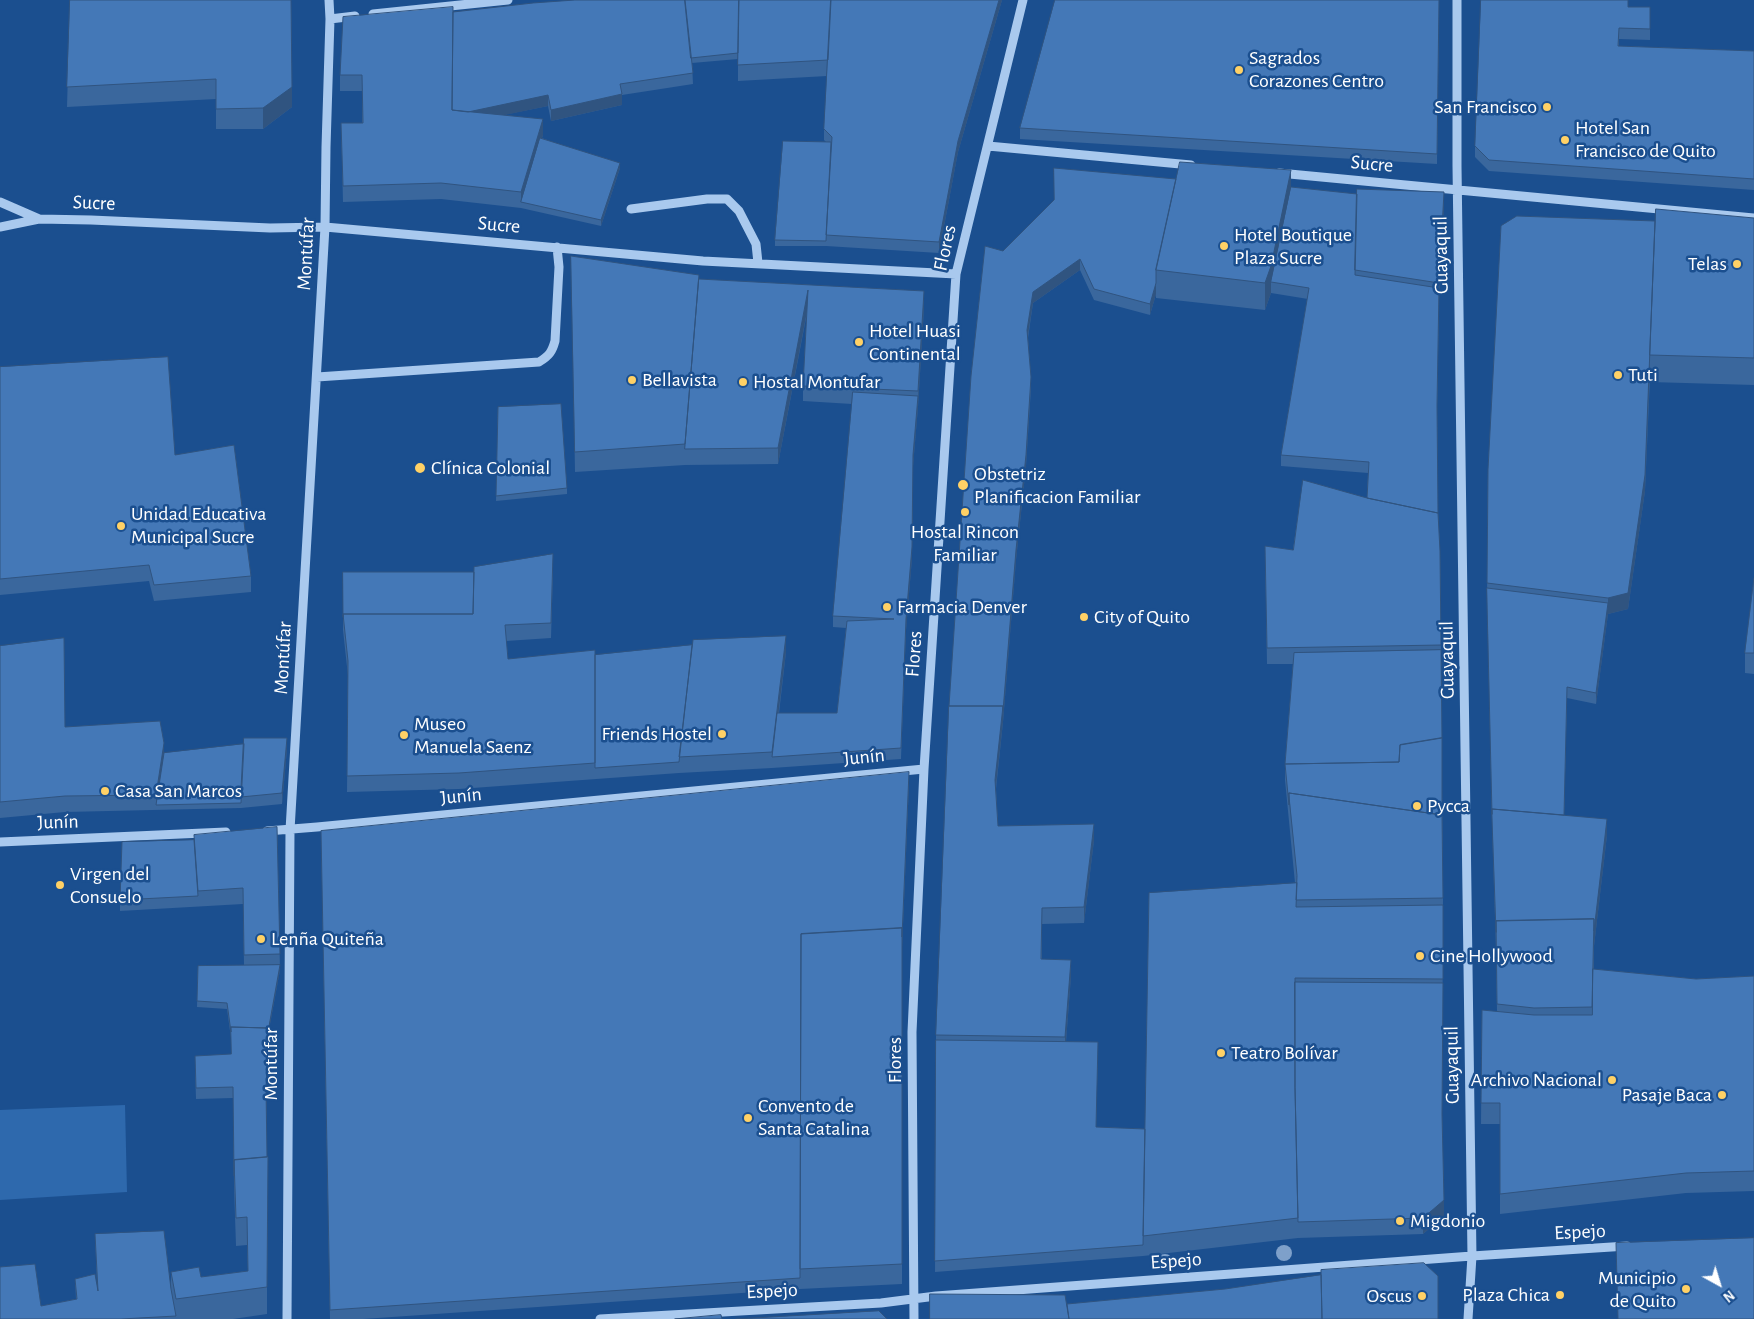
<!DOCTYPE html>
<meta charset="utf-8">
<style>
body{margin:0}
#map{position:relative;width:1754px;height:1319px;overflow:hidden;background:#1b4f8f;font-family:"Alegreya Sans",sans-serif}
canvas{display:block}
.north{position:absolute;left:1694px;top:1259px;width:50px;height:50px;-webkit-text-stroke:4px #1b4f8f;paint-order:stroke;rotate:141deg;font-size:14px;font-weight:700;line-height:20px;text-align:center;color:#fff}
.north::after{content:'';display:block;margin:auto;width:18px;height:22px;background:#fff;clip-path:polygon(50% 0,100% 100%,50% 72%,0 100%)}
</style>
<div id="map">
<canvas width="1754" height="1319"></canvas>
<div class="north">N</div>
</div>
<script>
const g = document.querySelector('canvas').getContext('2d');
g.lineJoin = 'round';
function fill(path, color) { g.fillStyle = color; g.fill(path, 'evenodd'); }
function trace(path, color, width, dash) { g.strokeStyle = color; g.lineWidth = width; g.lineCap = dash ? 'butt' : 'round'; g.setLineDash(dash || []); g.stroke(path); }
function write(font, color, halo, rows, align = 'center') {
  g.font = font + ' "Alegreya Sans",sans-serif'; g.lineWidth = 5; g.setLineDash([]); g.textBaseline = 'middle'; g.strokeStyle = halo; g.fillStyle = color; for (const [text, x, y, turn = 0] of rows) {
    g.save(); g.translate(x, y); g.rotate((+turn || 0) * Math.PI / 180); g.textAlign = isNaN(turn) ? turn : align; if (halo) g.strokeText(text, 0, 0); g.fillText(text, 0, 0); g.restore();
  }
}
const green = new Path2D(`
 M 125,1105 L 127,1192 L 0,1200 L 0,1110 Z`);
const minor = new Path2D(`
 M 1457,0 L 1457,166 L 1472,1256 L 1468,1319
 M 373,14 L 508,0
 M 330,19 L 355,16
 M 988,146 L 1191,165
 M 1279,173 L 1754,218
 M 0,202 L 39,219
 M 631,209 L 707,199 L 727,199 L 739,211 L 756,244 L 758,263
 M 0,227 L 39,219 L 91,220 L 270,228 L 325,227 L 703,261 L 956,274
 M 317,377 L 539,362 C 549,356 552,352 555,341 L 559,267 L 557,247
 M 267,831 L 317,827 L 924,769
 M 0,842 L 226,832
 M 287,1319 L 290,830 L 325,227 L 326,147 L 330,19 L 329,0
 M 600,1319 L 881,1303 L 936,1296 L 1472,1256 L 1627,1246
 M 914,1319 L 912,1032 L 924,769 L 956,274 L 1023,0`);
const trees = [
 [1284,1253],
 [1165,1262]
];
const wall = new Path2D(`
 M 70,0 L 292,107 L 263,129 L 216,129 L 216,99 L 67,107 Z
 M 1002,0 L 958,152 L 939,253 L 826,246 L 775,246 L 775,240 L 826,142 L 824,140 L 824,129 L 827,76 L 738,81 L 738,59 L 692,63 L 693,84 L 622,95 L 622,105 L 551,121 L 548,106 L 503,115 L 543,135 L 542,138 L 620,168 L 601,226 L 521,208 L 441,199 L 343,202 L 341,123 L 362,123 L 362,91 L 340,91 L 340,75 L 453,13 Z
 M 1439,0 L 1437,164 L 1020,139 L 1020,128 Z
 M 1628,7 L 1650,7 L 1650,40 L 1619,39 L 1619,46 L 1754,51 L 1754,190 L 1489,171 L 1475,157 L 1475,146 Z
 M 1176,179 L 1291,187 L 1444,208 L 1439,299 L 1437,413 L 1438,513 L 1440,551 L 1443,898 L 1442,1119 L 1444,1216 L 1423,1234 L 1298,1238 L 1143,1256 L 935,1272 L 936,1035 L 1003,251 ZM 1080,270 L 1094,300 L 1150,315 L 1156,294 L 1156,298 L 1265,310 L 1271,293 L 1308,299 L 1281,455 L 1281,466 L 1368,473 L 1367,498 L 1293,550 L 1265,546 L 1267,664 L 1293,664 L 1285,764 L 1285,780 L 1295,883 L 1145,1129 L 1096,1127 L 1066,1042 L 1071,976 L 1042,959 L 1042,924 L 1084,923 L 1094,840 L 998,826 L 996,789 L 1003,722 L 1016,560 L 1026,466 L 1031,388 L 1028,338 L 1033,303 Z
 M 1754,218 L 1754,385 L 1650,382 L 1650,378 L 1645,491 L 1628,609 L 1608,614 L 1596,704 L 1567,698 L 1564,815 L 1607,835 L 1594,946 L 1594,969 L 1696,979 L 1754,976 L 1754,1191 L 1686,1193 L 1500,1214 L 1500,1124 L 1481,1124 L 1482,1010 L 1497,1012 L 1496,949 L 1492,825 L 1487,599 L 1488,469 L 1655,221 Z
 M 571,256 L 699,279 L 924,307 L 918,407 L 913,466 L 912,558 L 906,630 L 901,759 L 772,768 L 679,773 L 459,789 L 347,792 L 348,676 L 343,630 L 343,572 L 474,572 L 553,570 L 551,638 L 506,641 L 508,659 L 595,655 L 786,652 L 779,713 L 837,713 L 846,628 L 833,627 L 833,616 L 852,404 L 803,401 L 803,386 L 807,313 L 778,464 L 685,465 L 575,472 Z
 M 0,367 L 175,455 L 251,576 L 251,592 L 154,601 L 149,581 L 0,595 Z
 M 498,407 L 567,488 L 567,494 L 496,501 Z
 M 1754,578 L 1754,674 L 1745,673 L 1745,653 Z
 M 0,646 L 65,727 L 164,753 L 287,749 L 282,804 L 241,808 L 65,812 L 0,818 Z
 M 909,783 L 902,948 L 902,1284 L 800,1289 L 363,1319 L 330,1319 L 321,831 Z
 M 277,827 L 280,970 L 268,1035 L 269,1051 L 266,1095 L 267,1157 L 267,1314 L 233,1319 L 0,1319 L 41,1306 L 76,1299 L 75,1279 L 97,1284 L 95,1234 L 171,1289 L 171,1272 L 201,1277 L 248,1271 L 247,1245 L 236,1246 L 234,1187 L 233,1098 L 196,1099 L 195,1067 L 231,1054 L 231,1038 L 227,1009 L 197,1007 L 198,966 L 244,965 L 243,904 L 120,911 L 120,900 L 194,840 Z`);
const shadedWall = new Path2D(`
 M 999,0 L 1002,0 L 958,152 L 939,253 L 939,242 L 958,141 Z
 M 453,23 L 548,95 L 548,106 L 452,126 Z
 M 292,87 L 292,107 L 263,129 L 263,108 Z
 M 622,94 L 622,105 L 551,121 L 551,110 Z
 M 543,119 L 543,135 L 523,203 L 521,202 L 521,192 Z
 M 620,163 L 620,168 L 601,226 L 601,220 Z
 M 1291,170 L 1291,198 L 1271,282 L 1271,293 L 1265,310 L 1265,283 Z
 M 1444,192 L 1444,208 L 1439,299 L 1439,283 Z
 M 1080,259 L 1080,270 L 1033,303 L 1027,341 L 1027,330 L 1033,292 Z
 M 1156,283 L 1156,294 L 1150,315 L 1150,304 Z
 M 808,290 L 808,306 L 778,464 L 778,448 Z
 M 924,291 L 924,307 L 918,407 L 913,466 L 912,558 L 906,630 L 901,759 L 906,619 L 913,455 L 918,397 Z
 M 1650,362 L 1645,491 L 1628,609 L 1608,614 L 1596,704 L 1596,693 L 1608,603 L 1608,598 Z
 M 1031,377 L 1026,466 L 1016,560 L 1003,722 L 995,795 L 995,780 Z
 M 786,636 L 786,652 L 773,757 L 772,757 Z
 M 287,738 L 287,749 L 282,804 L 282,793 Z
 M 164,743 L 164,759 L 156,805 L 156,795 Z
 M 909,772 L 909,783 L 902,948 L 902,938 Z
 M 1607,819 L 1607,835 L 1594,946 L 1592,1035 L 1594,919 Z
 M 1094,824 L 1094,840 L 1084,923 L 1084,907 Z
 M 1071,960 L 1071,976 L 1065,1053 L 1065,1037 Z
 M 280,965 L 280,970 L 267,1039 L 267,1034 Z
 M 269,1040 L 269,1051 L 266,1097 L 266,1087 Z
 M 1444,1200 L 1444,1216 L 1423,1234 L 1423,1218 Z`);
const building = new Path2D(`
 M 70,0 L 291,0 L 292,87 L 263,108 L 216,109 L 216,79 L 67,87 Z
 M 575,0 L 685,0 L 693,73 L 620,84 L 622,94 L 551,110 L 548,95 L 468,112 L 452,110 L 453,12 L 533,3 Z
 M 685,0 L 739,0 L 738,53 L 691,58 Z
 M 739,0 L 831,0 L 828,60 L 738,65 Z
 M 831,0 L 999,0 L 958,141 L 939,242 L 826,235 L 832,137 L 824,129 Z
 M 1055,0 L 1439,0 L 1437,154 L 1020,128 Z
 M 1481,0 L 1628,0 L 1628,7 L 1650,7 L 1650,29 L 1619,28 L 1618,46 L 1754,51 L 1754,179 L 1489,160 L 1475,146 Z
 M 453,7 L 452,110 L 543,119 L 521,192 L 441,183 L 343,186 L 341,123 L 363,123 L 362,75 L 340,75 L 343,17 Z
 M 540,138 L 620,163 L 601,220 L 521,202 Z
 M 783,141 L 831,142 L 826,241 L 775,240 Z
 M 1180,162 L 1291,170 L 1271,266 L 1265,283 L 1156,270 Z
 M 1054,168 L 1176,179 L 1156,270 L 1156,283 L 1150,304 L 1094,289 L 1080,259 L 1033,292 L 1027,330 L 1031,377 L 1026,455 L 1016,550 L 1003,711 L 1003,706 L 949,706 L 971,376 L 985,246 L 1003,251 L 1054,200 Z
 M 1291,187 L 1357,194 L 1355,275 L 1439,288 L 1437,405 L 1438,513 L 1367,498 L 1369,462 L 1281,455 L 1309,288 L 1271,282 Z
 M 1357,189 L 1444,192 L 1439,283 L 1355,270 Z
 M 1656,209 L 1754,218 L 1754,358 L 1650,355 Z
 M 1517,216 L 1655,221 L 1645,475 L 1628,593 L 1608,598 L 1487,583 L 1488,469 L 1501,226 Z
 M 571,256 L 699,275 L 685,444 L 575,452 Z
 M 699,279 L 924,291 L 918,391 L 803,386 L 808,290 L 778,448 L 685,449 Z
 M 168,357 L 175,455 L 234,445 L 251,576 L 154,585 L 149,565 L 0,579 L 0,367 Z
 M 853,392 L 918,396 L 913,455 L 912,547 L 906,619 L 901,748 L 772,757 L 777,713 L 837,713 L 847,621 L 894,619 L 833,616 Z
 M 561,404 L 567,488 L 496,496 L 498,407 Z
 M 1303,480 L 1367,498 L 1438,513 L 1440,551 L 1441,645 L 1267,648 L 1265,546 L 1293,550 Z
 M 553,554 L 551,623 L 505,625 L 508,659 L 595,650 L 595,763 L 459,773 L 347,776 L 348,661 L 343,614 L 473,614 L 474,567 Z
 M 343,572 L 474,572 L 473,614 L 343,614 L 343,617 Z
 M 1754,578 L 1754,653 L 1745,653 Z
 M 1487,588 L 1608,603 L 1596,693 L 1567,687 L 1564,815 L 1492,809 L 1492,814 Z
 M 786,636 L 772,752 L 679,757 L 693,640 Z
 M 64,638 L 65,727 L 160,721 L 164,743 L 156,795 L 65,796 L 0,802 L 0,646 Z
 M 692,645 L 679,762 L 595,768 L 595,655 Z
 M 1441,650 L 1442,738 L 1400,745 L 1399,762 L 1285,764 L 1294,653 Z
 M 949,706 L 1003,706 L 995,780 L 998,826 L 1094,824 L 1084,907 L 1042,908 L 1041,959 L 1071,960 L 1065,1037 L 936,1035 Z
 M 244,738 L 287,738 L 282,793 L 241,797 Z
 M 1442,738 L 1442,815 L 1289,793 L 1289,805 L 1285,764 L 1399,762 L 1400,745 Z
 M 244,744 L 241,803 L 156,805 L 164,753 Z
 M 909,772 L 902,937 L 902,928 L 801,934 L 800,1278 L 330,1310 L 321,831 Z
 M 1289,793 L 1442,815 L 1443,898 L 1296,900 L 1297,876 Z
 M 1492,809 L 1607,819 L 1594,931 L 1594,919 L 1496,921 L 1496,932 Z
 M 277,827 L 280,954 L 244,955 L 243,888 L 198,891 L 194,835 Z
 M 194,840 L 198,896 L 120,900 L 122,842 Z
 M 1297,883 L 1296,907 L 1443,905 L 1443,979 L 1295,978 L 1295,1088 L 1298,1218 L 1143,1236 L 1149,893 Z
 M 1594,919 L 1592,1007 L 1534,1008 L 1497,1004 L 1496,921 Z
 M 902,928 L 902,1264 L 800,1269 L 801,934 Z
 M 280,965 L 268,1032 L 267,1028 L 231,1027 L 231,1032 L 227,1003 L 197,1001 L 198,966 Z
 M 1593,969 L 1696,979 L 1754,976 L 1754,1171 L 1686,1173 L 1500,1194 L 1500,1103 L 1481,1103 L 1482,1010 L 1534,1015 L 1592,1015 Z
 M 1295,982 L 1443,983 L 1442,1114 L 1444,1200 L 1423,1218 L 1298,1222 L 1295,1088 Z
 M 231,1027 L 267,1028 L 269,1040 L 266,1087 L 267,1157 L 234,1160 L 234,1176 L 233,1087 L 196,1088 L 195,1056 L 231,1054 Z
 M 936,1040 L 1098,1042 L 1096,1127 L 1145,1129 L 1143,1245 L 935,1261 Z
 M 268,1157 L 267,1287 L 176,1299 L 171,1272 L 199,1267 L 201,1277 L 248,1271 L 247,1217 L 236,1218 L 234,1160 Z
 M 164,1231 L 171,1289 L 176,1316 L 121,1319 L 0,1319 L 0,1267 L 35,1264 L 41,1306 L 77,1299 L 75,1279 L 95,1274 L 98,1291 L 95,1234 Z
 M 1754,1238 L 1754,1319 L 1618,1319 L 1616,1243 Z
 M 1424,1263 L 1438,1276 L 1438,1319 L 1322,1319 L 1321,1270 Z
 M 1321,1275 L 1322,1319 L 1069,1319 L 1067,1304 L 1225,1289 Z
 M 930,1294 L 1065,1295 L 1069,1319 L 930,1319 Z
 M 879,1311 L 887,1319 L 736,1319 Z
 M 721,1315 L 722,1319 L 675,1319 Z`);
const markers = [
 [1239,70,5,"#ffd166"],
 [1547,107,5,"#ffd166"],
 [1565,140,5,"#ffd166"],
 [1224,246,5,"#ffd166"],
 [1737,264,5,"#ffd166"],
 [859,342,5,"#ffd166"],
 [1618,375,5,"#ffd166"],
 [632,380,5,"#ffd166"],
 [743,382,5,"#ffd166"],
 [420,468,6,"#ffd166"],
 [963,485,6,"#ffd166"],
 [965,512,5,"#ffd166"],
 [121,526,5,"#ffd166"],
 [887,607,5,"#ffd166"],
 [1084,617,5,"#ffd166"],
 [722,734,5,"#ffd166"],
 [404,735,5,"#ffd166"],
 [105,791,5,"#ffd166"],
 [1417,806,5,"#ffd166"],
 [60,885,5,"#ffd166"],
 [261,939,5,"#ffd166"],
 [1420,956,5,"#ffd166"],
 [1221,1053,5,"#ffd166"],
 [1612,1080,5,"#ffd166"],
 [1722,1095,5,"#ffd166"],
 [748,1118,5,"#ffd166"],
 [1400,1221,5,"#ffd166"],
 [1686,1289,5,"#ffd166"],
 [1560,1295,5,"#ffd166"],
 [1422,1296,5,"#ffd166"]
];
const poiNames = [
 ["Sagrados",1249,58],
 ["Corazones Centro",1249,81],
 ["San Francisco",1537,107,"right"],
 ["Hotel San",1575,128],
 ["Francisco de Quito",1575,151],
 ["Hotel Boutique",1234,235],
 ["Plaza Sucre",1234,258],
 ["Telas",1727,264,"right"],
 ["Hotel Huasi",869,331],
 ["Continental",869,354],
 ["Tuti",1628,375],
 ["Bellavista",642,380],
 ["Hostal Montufar",753,382],
 ["Clínica Colonial",431,468],
 ["Obstetriz",974,474],
 ["Planificacion Familiar",974,497],
 ["Unidad Educativa",131,514],
 ["Municipal Sucre",131,537],
 ["Hostal Rincon",965,532,"center"],
 ["Familiar",965,555,"center"],
 ["Farmacia Denver",897,607],
 ["City of Quito",1094,617],
 ["Museo",414,724],
 ["Manuela Saenz",414,747],
 ["Friends Hostel",712,734,"right"],
 ["Casa San Marcos",115,791],
 ["Pycca",1427,806],
 ["Virgen del",70,874],
 ["Consuelo",70,897],
 ["Lenña Quiteña",271,939],
 ["Cine Hollywood",1430,956],
 ["Teatro Bolívar",1231,1053],
 ["Archivo Nacional",1602,1080,"right"],
 ["Pasaje Baca",1712,1095,"right"],
 ["Convento de",758,1106],
 ["Santa Catalina",758,1129],
 ["Migdonio",1410,1221],
 ["Municipio",1676,1278,"right"],
 ["de Quito",1676,1301,"right"],
 ["Plaza Chica",1550,1295,"right"],
 ["Oscus",1412,1296,"right"]
];
const streetNames = [
 ["Sucre",1372,164,5],
 ["Sucre",94,203,2],
 ["Sucre",499,225,5],
 ["Flores",945,248,-78],
 ["Montúfar",306,254,-87],
 ["Guayaquil",1441,255,-91],
 ["Flores",914,654,-86],
 ["Montúfar",283,658,-87],
 ["Guayaquil",1447,660,-91],
 ["Junín",864,757,-6],
 ["Junín",461,796,-6],
 ["Junín",58,822,-2],
 ["Flores",895,1060,-90],
 ["Montúfar",271,1064,-90],
 ["Guayaquil",1452,1065,-91],
 ["Espejo",1580,1232,-3],
 ["Espejo",1176,1261,-4],
 ["Espejo",772,1291,-3]
];
fill(green, '#2e69ad');
trace(minor, '#a9c9ee', 9);
g.fillStyle = '#7ea0ca';
for (const [x, y] of trees) { g.beginPath(); g.arc(x, y, 8, 0, 2 * Math.PI); g.fill(); }
fill(wall, '#3a679d');
fill(shadedWall, '#305480');
fill(building, '#4478b7');
trace(building, '#305480', 1);
for (const [x, y, r, color] of markers) { const dot = new Path2D(); dot.arc(x, y, r, 0, 2 * Math.PI); g.fillStyle = color; g.fill(dot); trace(dot, '#1b4f8f', 2); }
write('20px', '#fff', '#1b4f8f', poiNames, 'left');
write('20px', '#fff', '#1b4f8f', streetNames);
</script>
